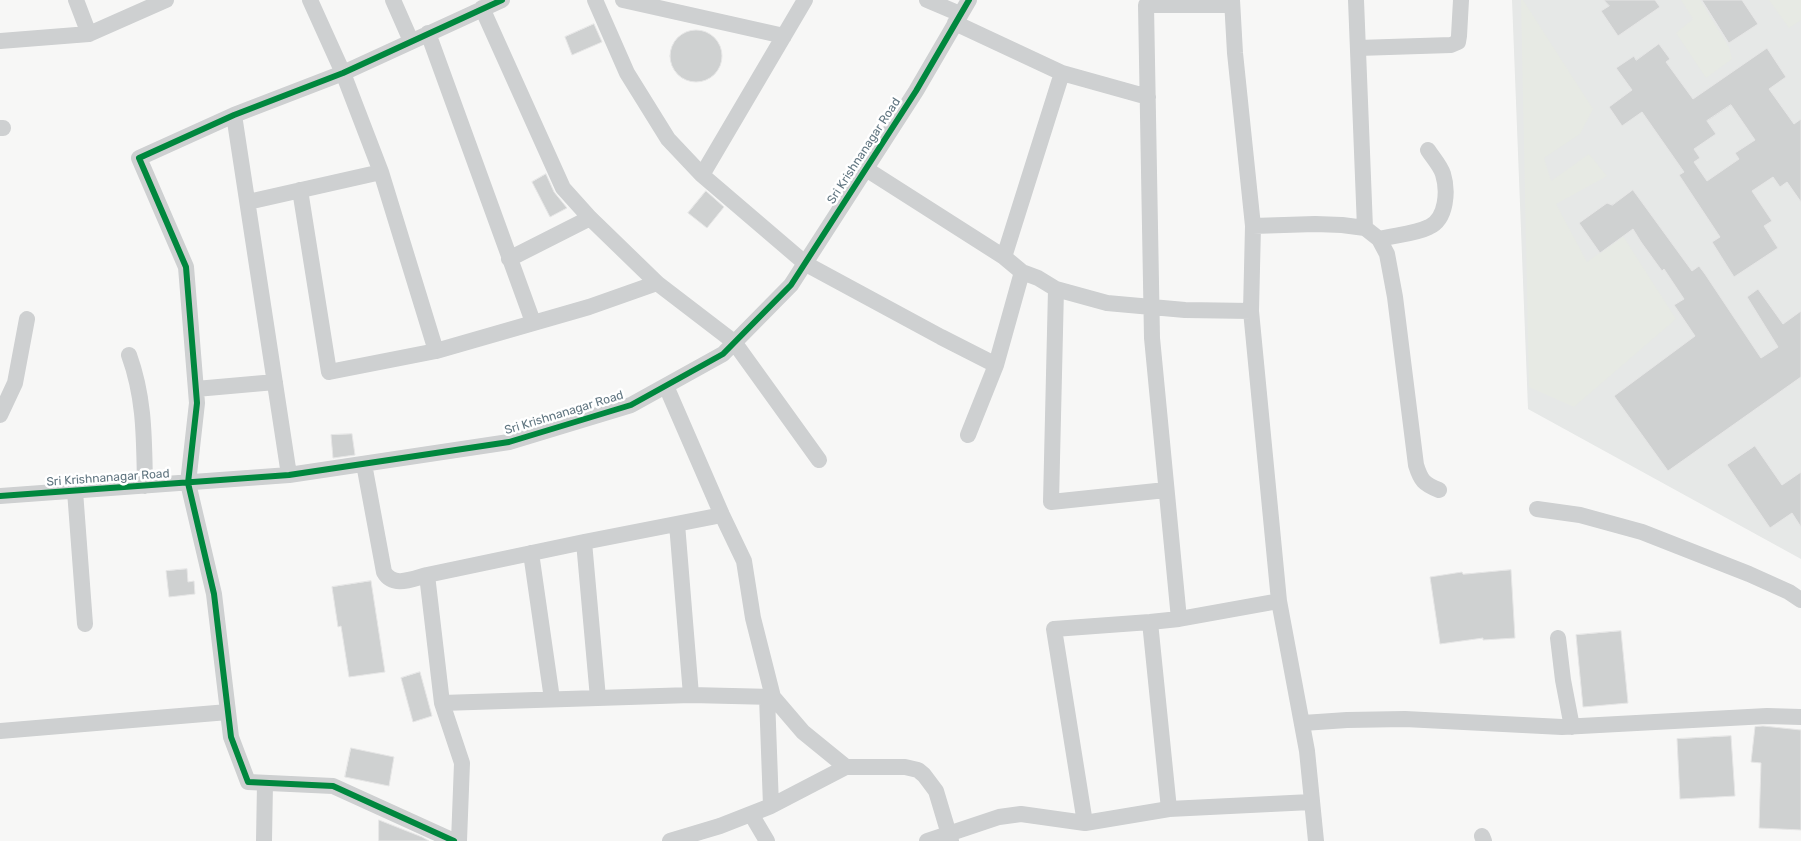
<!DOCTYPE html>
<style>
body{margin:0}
canvas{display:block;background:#f7f7f6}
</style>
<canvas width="1801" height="841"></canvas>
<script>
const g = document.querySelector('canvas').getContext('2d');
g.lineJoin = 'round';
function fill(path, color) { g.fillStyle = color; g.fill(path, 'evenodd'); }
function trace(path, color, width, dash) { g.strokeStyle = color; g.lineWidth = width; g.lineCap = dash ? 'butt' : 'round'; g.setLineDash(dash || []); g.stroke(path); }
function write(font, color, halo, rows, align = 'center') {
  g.font = font + ' Rubik,sans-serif'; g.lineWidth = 5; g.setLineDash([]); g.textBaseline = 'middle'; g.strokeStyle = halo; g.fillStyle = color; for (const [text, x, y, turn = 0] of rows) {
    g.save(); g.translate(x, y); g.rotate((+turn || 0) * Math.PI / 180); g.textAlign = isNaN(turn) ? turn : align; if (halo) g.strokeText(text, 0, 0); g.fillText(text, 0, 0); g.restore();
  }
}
const built = new Path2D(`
 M 1512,0 L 1801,0 L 1801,559 L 1528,409 Z`);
const green = new Path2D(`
 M 1521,0 L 1523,0 L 1593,109 L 1580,134 L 1544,158 L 1551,181 L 1589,154 L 1607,176 L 1556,204 L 1587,262 L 1623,236 L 1676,319 L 1574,407 L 1529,387 Z
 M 1681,0 L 1700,0 L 1729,47 L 1732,59 L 1706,78 L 1676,33 L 1693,19 Z
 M 1769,0 L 1801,0 L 1801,20 L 1789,28 Z`);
const building = new Path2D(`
 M 1604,0 L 1655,0 L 1660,7 L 1618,36 L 1601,11 L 1609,6 Z
 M 1702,0 L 1742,0 L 1758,24 L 1729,43 Z
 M 594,24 L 602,42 L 572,55 L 565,37 Z
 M670 56a26 26 0 1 1 52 0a26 26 0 1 1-52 0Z
 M 1659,44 L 1670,59 L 1666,62 L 1693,99 L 1767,48 L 1786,77 L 1769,89 L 1794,124 L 1801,119 L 1801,202 L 1787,182 L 1780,187 L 1773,177 L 1752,191 L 1772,221 L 1764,226 L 1778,248 L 1734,277 L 1712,242 L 1720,237 L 1679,175 L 1684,172 L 1642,112 L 1622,126 L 1609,107 L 1632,90 L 1616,68 L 1634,56 L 1636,60 ZM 1731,105 L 1755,140 L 1735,153 L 1739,159 L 1707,181 L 1694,162 L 1700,158 L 1694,149 L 1716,134 L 1707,121 Z
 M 546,174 L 554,192 L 567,208 L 550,217 L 532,182 Z
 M 1633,190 L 1692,271 L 1699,266 L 1705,274 L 1761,358 L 1778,347 L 1747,297 L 1758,289 L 1783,324 L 1801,311 L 1801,377 L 1668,471 L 1614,396 L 1695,336 L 1674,305 L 1684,299 L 1664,269 L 1662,271 L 1641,242 L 1633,229 L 1600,253 L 1579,223 L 1607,203 L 1612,205 Z
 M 706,191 L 724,207 L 707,228 L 688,213 Z
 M 352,434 L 355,455 L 333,458 L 331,435 Z
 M 1755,446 L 1782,485 L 1801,472 L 1801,527 L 1792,513 L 1770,528 L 1727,465 Z
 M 187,569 L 188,582 L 194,581 L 195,594 L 169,597 L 166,571 Z
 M 1511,570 L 1515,638 L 1483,640 L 1483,638 L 1440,644 L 1430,577 L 1462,572 L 1463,574 Z
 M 371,581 L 385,672 L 349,677 L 341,626 L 338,627 L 332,587 Z
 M 1621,631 L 1628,703 L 1583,707 L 1576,635 Z
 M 420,672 L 432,716 L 413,722 L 401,678 Z
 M 1763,726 L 1801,730 L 1801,830 L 1759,828 L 1761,763 L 1751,762 L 1755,727 Z
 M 1731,736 L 1735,796 L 1680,799 L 1677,739 Z
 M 351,748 L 394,757 L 389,786 L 345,777 Z
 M 379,820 L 422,837 L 429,841 L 379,841 Z`);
const minor = new Path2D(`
 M 76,0 L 89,34 L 166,0
 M 310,0 L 343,73 L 381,172 L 436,351
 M 393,0 L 411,41
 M 595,0 L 627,73 L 668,139 L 702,175 L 806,264 L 941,337 L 996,365
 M 623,0 L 784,36
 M 927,0 L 960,14
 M 1232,0 L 1235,53 L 1253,226 L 1251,311 L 1279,601 L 1307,751 L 1316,841
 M 1356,0 L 1365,228
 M 482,8 L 563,188 L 590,218 L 657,283 L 734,342 L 819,460
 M 955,23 L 1062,73 L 1148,97
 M 428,33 L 533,322
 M 0,41 L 89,34
 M 1358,48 L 1451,45 L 1458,42 L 1459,36 L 1461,0
 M 234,115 L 289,475
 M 0,128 L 3,128
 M 866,169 L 1004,257 L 1022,272 L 1038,278 L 1056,289 L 1107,303 L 1185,310 L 1251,311
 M 702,175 L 805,0
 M 300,190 L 329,372 L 436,351 L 589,307 L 657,283
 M 248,202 L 381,172
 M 1253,226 L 1315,224 L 1342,225 L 1365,228 L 1379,239 L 1387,254 L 1395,297 L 1416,465 C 1421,481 1424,484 1439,490
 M 1379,239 C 1395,235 1415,234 1429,227 C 1447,219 1448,190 1443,174 C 1440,165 1433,158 1428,150
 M 1004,257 L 1062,73
 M 509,259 L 590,218
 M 1056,289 L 1051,502 L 1166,490
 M 129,355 C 145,399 144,440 145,486
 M 666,386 L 722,515 L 744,561 L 753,618 L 773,697 L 803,732 L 846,767 L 905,767 L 918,770 L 924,775 L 936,791 L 951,841
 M 196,389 L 275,382
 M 0,415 L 15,383 L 27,319
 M 968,435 L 996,365 L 1022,272
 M 364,464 L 384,572 C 393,588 412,579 427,575 L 442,703 L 462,763 L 459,841
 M 75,491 L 85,624
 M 0,496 L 289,475 L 509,442 L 631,405 L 723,354 L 791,285 L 916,91 L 969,0
 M 1537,509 L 1580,515 L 1642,532 L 1749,574 L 1789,592 L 1801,600
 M 677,524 L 691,695
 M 584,542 L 598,698
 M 531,553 L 552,699
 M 427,575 L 584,542 L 722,515
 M 1179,619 L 1152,338 L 1146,5 L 1231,5
 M 1150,622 L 1169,809
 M 1558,638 L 1563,680 L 1572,727
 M 767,697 L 771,806
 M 442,703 L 691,695 L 773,697
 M 1303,723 L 1347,720 L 1405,719 L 1562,727 L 1767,716 L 1801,717
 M 0,731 L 228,712
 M 751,814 L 767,841
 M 1085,823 L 1054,629 L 1150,622 L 1179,619 L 1279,601
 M 1482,836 L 1484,841
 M 264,841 L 265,783
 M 454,841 L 333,786 L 248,782 L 231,737 L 214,594 L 188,483 L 197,403 L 186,267 L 139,158 L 234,115 L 343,73 L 502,0
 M 670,841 L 720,826 L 771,806 L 846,767
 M 927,841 L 999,817 L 1021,814 L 1085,823 L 1169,809 L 1311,802`);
const cycleway = new Path2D(`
 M 0,496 L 289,475 L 509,442 L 631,405 L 723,354 L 791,285 L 916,91 L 969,0
 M 454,841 L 333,786 L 248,782 L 231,737 L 214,594 L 188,483 L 197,403 L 186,267 L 139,158 L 234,115 L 343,73 L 502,0`);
const streetNames = [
 ["Sri Krishnanagar Road",864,151,-57],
 ["Sri Krishnanagar Road",564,413,-17],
 ["Sri Krishnanagar Road",108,478,-4]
];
fill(built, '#e6e8e7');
fill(green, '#e7eae4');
fill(building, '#cfd1d1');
trace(building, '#e6e6e6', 1);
trace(minor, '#ced0d1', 16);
trace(cycleway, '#00873e', 6);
write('12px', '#617681', '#fff', streetNames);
</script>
